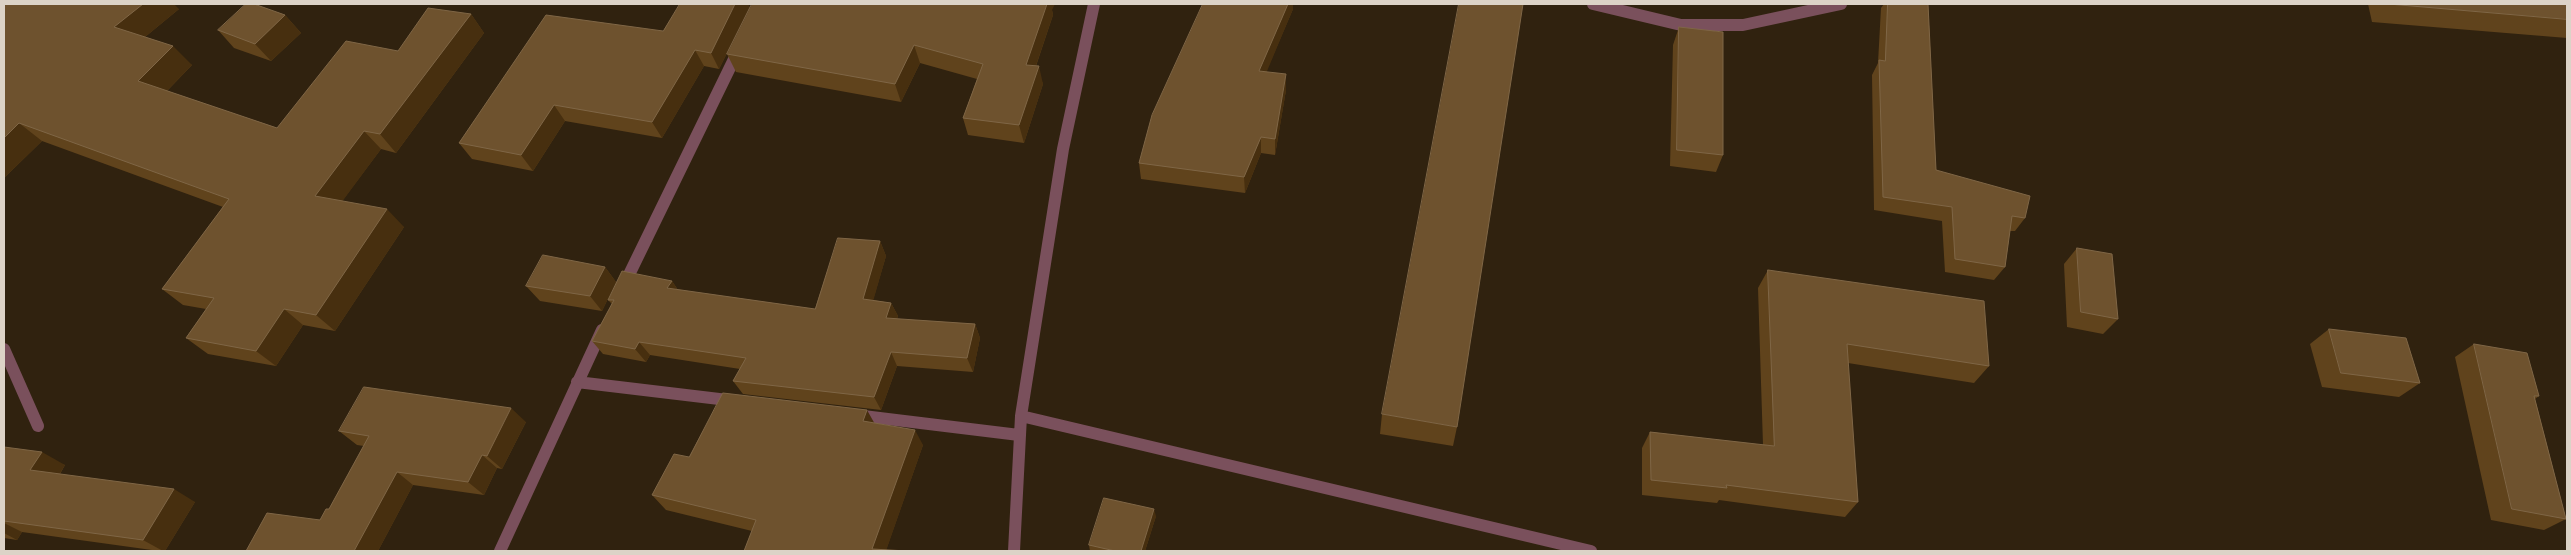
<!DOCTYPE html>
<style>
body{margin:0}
#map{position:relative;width:2571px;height:555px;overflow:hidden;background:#30220f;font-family:Manrope,sans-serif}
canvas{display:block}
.frame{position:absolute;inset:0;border:5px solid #dcd3c7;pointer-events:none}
</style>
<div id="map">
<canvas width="2571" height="555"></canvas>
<div class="frame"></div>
</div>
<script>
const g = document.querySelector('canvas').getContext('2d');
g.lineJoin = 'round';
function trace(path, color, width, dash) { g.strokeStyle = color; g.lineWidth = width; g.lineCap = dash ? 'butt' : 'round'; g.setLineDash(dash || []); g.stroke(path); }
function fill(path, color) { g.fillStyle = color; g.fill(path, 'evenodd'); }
const minor = new Path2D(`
 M 1593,4 L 1681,25 L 1743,25 L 1841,4
 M 623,287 L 739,49
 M 4,349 L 38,426
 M 577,382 L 736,401
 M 855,415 L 1019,435
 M 1021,416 L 1591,551
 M 500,551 L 602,330
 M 1014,551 L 1021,416 L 1063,149 L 1094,4`);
const wall = new Path2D(`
 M 4,4 L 179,9 L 145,37 L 192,65 L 167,91 L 277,128 L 398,51 L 471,14 L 484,33 L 396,153 L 381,149 L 342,201 L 404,227 L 335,331 L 303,325 L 276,366 L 208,354 L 186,338 L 206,309 L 183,305 L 162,289 L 223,207 L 42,141 L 4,178 Z
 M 1203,4 L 1293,4 L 1293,9 L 1266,72 L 1286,90 L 1275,155 L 1261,153 L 1245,193 L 1141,179 L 1139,163 Z
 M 1884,4 L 1928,4 L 1936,170 L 2025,218 L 2015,231 L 2010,231 L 2005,267 L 1994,280 L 1945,272 L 1942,221 L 1874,210 L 1872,75 L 1878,63 L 1881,8 Z
 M 2368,4 L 2567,4 L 2567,38 L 2372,22 Z
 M 750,7 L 719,69 L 704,66 L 662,138 L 565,121 L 533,171 L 472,159 L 459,143 L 663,31 Z
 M 1052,10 L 1053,15 L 1036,66 L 1043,84 L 1024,143 L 968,135 L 963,118 L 977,79 L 920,63 L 901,102 L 736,72 L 727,54 Z
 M 285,15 L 301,33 L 271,61 L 234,48 L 218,30 Z
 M 1679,27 L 1723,155 L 1716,172 L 1670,166 L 1673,45 Z
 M 880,241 L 886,256 L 873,300 L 891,303 L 898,316 L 897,319 L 975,324 L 980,338 L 973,372 L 897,366 L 881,410 L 743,394 L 733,381 L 740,369 L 650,355 L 646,362 L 603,354 L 592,341 L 612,304 L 608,300 L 672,281 L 678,290 L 815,309 Z
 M 2077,248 L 2118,319 L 2103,334 L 2067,327 L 2064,264 Z
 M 605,267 L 616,282 L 602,311 L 540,301 L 526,286 Z
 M 1768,270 L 1989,366 L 1974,383 L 1848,363 L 1858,502 L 1845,517 L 1719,500 L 1717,503 L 1642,495 L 1642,448 L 1650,432 L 1763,445 L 1758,288 Z
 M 2329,329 L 2420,383 L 2399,397 L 2322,387 L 2310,344 Z
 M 2474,344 L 2539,396 L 2535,399 L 2566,519 L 2544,530 L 2491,520 L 2455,357 Z
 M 1382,414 L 1457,427 L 1453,446 L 1380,434 Z
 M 526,422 L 502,469 L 497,468 L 484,495 L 413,485 L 378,551 L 320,520 L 329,509 L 364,446 L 357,445 L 339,431 Z
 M 874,423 L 923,445 L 886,550 L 744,551 L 752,531 L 666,510 L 652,495 L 689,457 Z
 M 4,447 L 65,465 L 60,474 L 195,502 L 165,551 L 159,551 L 22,532 L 17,540 L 4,538 Z
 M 1156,516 L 1145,551 L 1090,551 L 1089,545 Z`);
const shadedWall = new Path2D(`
 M 143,4 L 174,4 L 179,9 L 134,46 L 114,27 Z
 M 735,4 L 748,4 L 750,7 L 719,69 L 711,53 Z
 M 1047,4 L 1055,4 L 1052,10 L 1053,15 L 1030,83 L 1026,65 Z
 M 1288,4 L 1293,4 L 1293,9 L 1260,88 L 1259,71 Z
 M 471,14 L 484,33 L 396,153 L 380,134 Z
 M 285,15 L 301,33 L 271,61 L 255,44 Z
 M 914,45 L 920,63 L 901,102 L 895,84 Z
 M 173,46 L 192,65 L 158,100 L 138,81 Z
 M 695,50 L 704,66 L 662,138 L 652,122 Z
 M 1039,66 L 1043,84 L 1024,143 L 1019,125 Z
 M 1286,74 L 1286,90 L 1275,155 L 1275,139 Z
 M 554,105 L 565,121 L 533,171 L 521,155 Z
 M 19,123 L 42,141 L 4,178 L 4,138 Z
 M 364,131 L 381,149 L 333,214 L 315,196 Z
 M 1261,137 L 1261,153 L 1245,193 L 1244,177 Z
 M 387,209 L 404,227 L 335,331 L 316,315 Z
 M 880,241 L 886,256 L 870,312 L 863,299 Z
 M 605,267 L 616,282 L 602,311 L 590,296 Z
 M 672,281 L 681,295 L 667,288 Z
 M 891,303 L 898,316 L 892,332 L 886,318 Z
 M 284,309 L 303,325 L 276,366 L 256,351 Z
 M 975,324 L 980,338 L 973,372 L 967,358 Z
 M 639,342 L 650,355 L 646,362 L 635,349 Z
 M 891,352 L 897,366 L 881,410 L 874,397 Z
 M 511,408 L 526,422 L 502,469 L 487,456 Z
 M 867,410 L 876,426 L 863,421 Z
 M 915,430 L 923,445 L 886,551 L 872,549 Z
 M 42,452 L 65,465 L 54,483 L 30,470 Z
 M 482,455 L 497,468 L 484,495 L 468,482 Z
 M 397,472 L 413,485 L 378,551 L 354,551 Z
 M 174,489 L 195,502 L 165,551 L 163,551 L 143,540 Z
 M 1154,509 L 1156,516 L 1145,551 L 1141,551 Z
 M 4,523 L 22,532 L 17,540 L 4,533 Z`);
const building = new Path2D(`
 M 4,4 L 143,4 L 114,27 L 173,46 L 138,81 L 277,128 L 346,41 L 398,51 L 428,8 L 471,14 L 380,134 L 364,131 L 315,196 L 387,209 L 316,315 L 284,309 L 256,351 L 186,338 L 214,298 L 162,289 L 229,199 L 19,123 L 4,138 Z
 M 246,4 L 254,4 L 285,15 L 255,44 L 218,30 Z
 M 680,4 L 735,4 L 711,53 L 695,50 L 652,122 L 554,105 L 521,155 L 459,143 L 546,15 L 663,31 Z
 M 752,4 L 1047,4 L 1026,65 L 1039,66 L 1019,125 L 963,118 L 983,64 L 914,45 L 895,84 L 727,54 Z
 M 1203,4 L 1288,4 L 1259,71 L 1286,74 L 1275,139 L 1261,137 L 1244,177 L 1139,163 L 1152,115 Z
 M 1459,4 L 1523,4 L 1457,427 L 1382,414 Z
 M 1888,4 L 1928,4 L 1936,170 L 2030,196 L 2025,218 L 2012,216 L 2005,267 L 1955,259 L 1952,207 L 1883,197 L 1879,60 L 1885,61 Z
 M 2389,4 L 2567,4 L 2567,19 Z
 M 1679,27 L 1723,32 L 1723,155 L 1677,150 Z
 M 838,238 L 880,241 L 863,299 L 891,303 L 886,318 L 975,324 L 967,358 L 891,352 L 874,397 L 733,381 L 746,358 L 639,342 L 635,349 L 592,341 L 614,300 L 608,300 L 622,271 L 672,281 L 667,288 L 815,309 Z
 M 2077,248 L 2112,254 L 2118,319 L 2081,312 Z
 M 543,255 L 605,267 L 590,296 L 526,286 Z
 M 1768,270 L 1984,301 L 1989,366 L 1847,344 L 1858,502 L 1726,485 L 1727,488 L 1651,480 L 1650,432 L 1774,446 Z
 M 2329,329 L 2406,338 L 2420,383 L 2341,373 Z
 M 2474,344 L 2527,353 L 2539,396 L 2534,396 L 2566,519 L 2512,509 Z
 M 364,387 L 511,408 L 487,456 L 482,455 L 468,482 L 397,472 L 354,551 L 246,551 L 267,513 L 320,520 L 326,509 L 329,509 L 369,436 L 339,431 Z
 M 723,393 L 867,410 L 863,421 L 915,430 L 872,549 L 907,551 L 744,551 L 756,520 L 652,495 L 674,454 L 689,457 Z
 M 4,447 L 42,452 L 30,470 L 174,489 L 143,540 L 4,521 Z
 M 1104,498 L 1154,509 L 1141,551 L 1115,551 L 1089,545 Z`);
trace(minor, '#7a505c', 12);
fill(wall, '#60431c');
fill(shadedWall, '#472f0f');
fill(building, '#6e522e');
trace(building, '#7f6646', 1);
</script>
